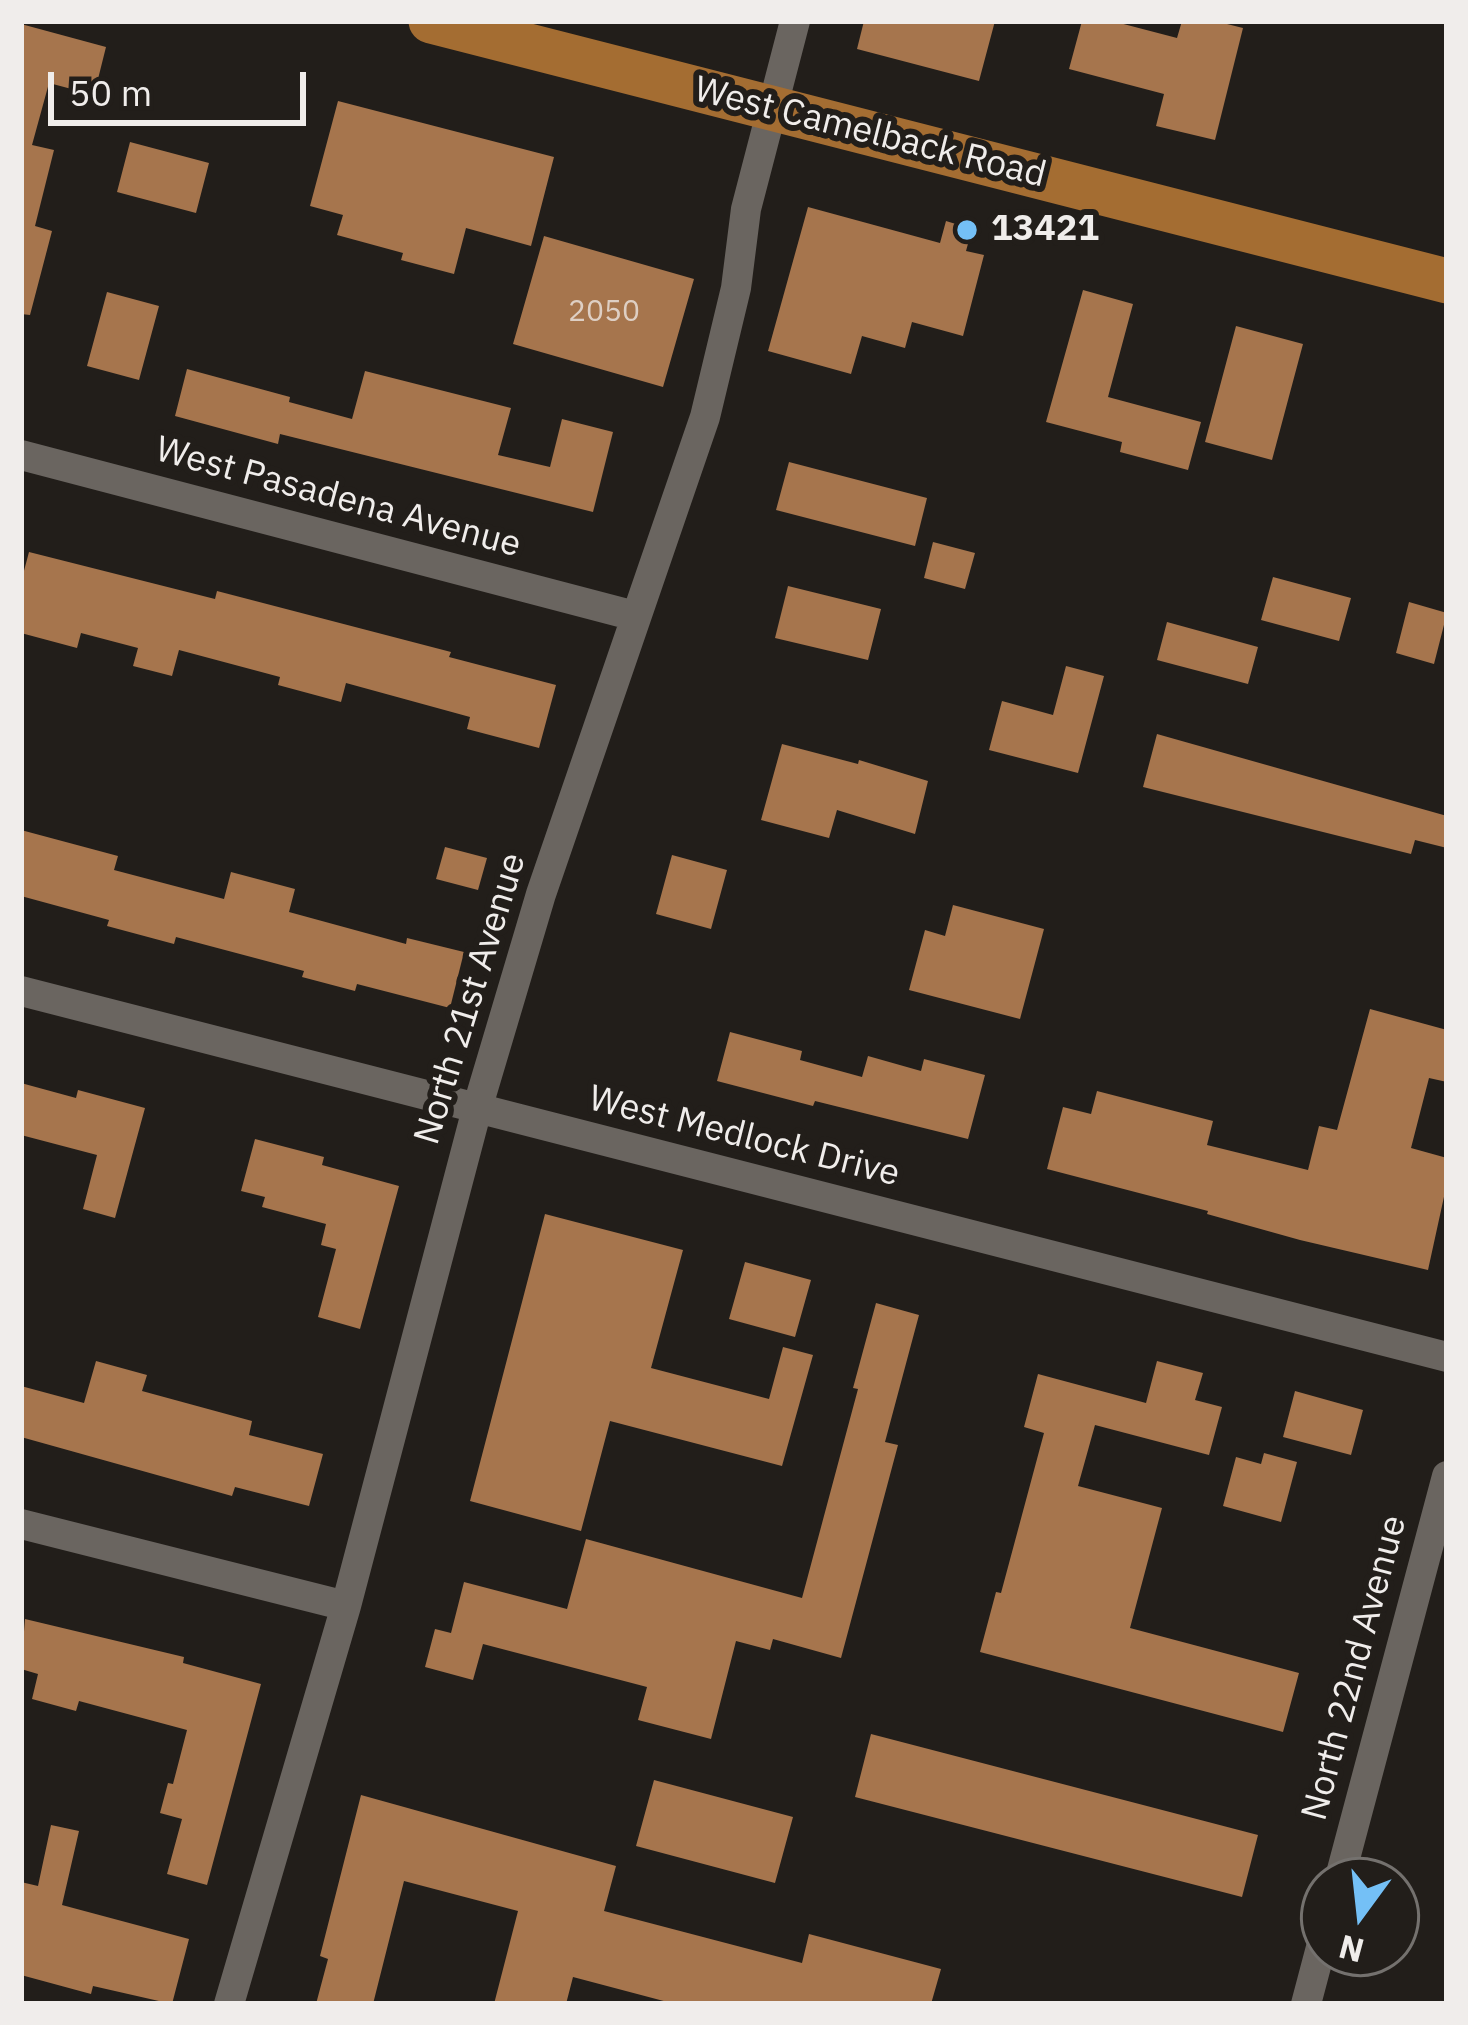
<!DOCTYPE html>
<style>
body{margin:0}
#map{position:relative;width:1468px;height:2025px;overflow:hidden;background:#221e1a;font-family:"IBM Plex Sans",sans-serif}
canvas{display:block}
.frame{position:absolute;inset:0;border:24px solid #f0edeb;pointer-events:none}
.north{position:absolute;left:1300px;top:1857px;width:120px;height:120px;box-sizing:border-box;background:#221e1a;border:3px solid #74716e;border-radius:50%;rotate:195deg;font-size:33px;font-weight:700;line-height:48px;text-align:center;color:#f0edeb}
.north::after{content:'';display:block;margin:auto;width:42px;height:54px;background:#74c0f6;clip-path:polygon(50% 0,100% 100%,50% 72%,0 100%)}
.scale{position:absolute;left:48px;top:72px;width:258px;height:54px;box-sizing:border-box;border:6px solid #f0edeb;border-top:0;padding-left:15px;font-size:36px;line-height:42px;white-space:nowrap;color:#f0edeb;-webkit-text-stroke:9px #221e1a;paint-order:stroke}
</style>
<div id="map">
<canvas width="1468" height="2025"></canvas>
<div class="frame"></div>
<div class="north">N</div>
<div class="scale">50 m</div>
</div>
<script>
const g = document.querySelector('canvas').getContext('2d');
g.lineJoin = 'round';
function fill(path, color) { g.fillStyle = color; g.fill(path, 'evenodd'); }
function trace(path, color, width, dash) { g.strokeStyle = color; g.lineWidth = width; g.lineCap = dash ? 'butt' : 'round'; g.setLineDash(dash || []); g.stroke(path); }
function write(font, color, halo, rows, align = 'center') {
  g.font = font + ' "IBM Plex Sans",sans-serif'; g.lineWidth = 12; g.setLineDash([]); g.textBaseline = 'middle'; g.strokeStyle = halo; g.fillStyle = color; for (const [text, x, y, turn = 0] of rows) {
    g.save(); g.translate(x, y); g.rotate((+turn || 0) * Math.PI / 180); g.textAlign = isNaN(turn) ? turn : align; if (halo) g.strokeText(text, 0, 0); g.fillText(text, 0, 0); g.restore();
  }
}
const building = new Path2D(`
 M 864,21 L 995,21 L 979,81 L 857,49 Z
 M 1082,21 L 1112,21 L 1177,38 L 1182,21 L 1215,21 L 1243,28 L 1215,140 L 1156,126 L 1164,94 L 1069,69 Z
 M 21,24 L 106,47 L 94,95 L 49,83 L 32,145 L 54,150 L 35,226 L 52,231 L 30,315 L 21,314 Z
 M 338,101 L 554,157 L 531,246 L 466,228 L 454,274 L 401,260 L 403,253 L 337,235 L 343,215 L 310,206 Z
 M 130,142 L 209,163 L 196,213 L 117,192 Z
 M 808,207 L 940,243 L 946,221 L 972,229 L 966,251 L 984,255 L 963,336 L 912,322 L 905,348 L 862,336 L 851,374 L 768,351 Z
 M 544,236 L 694,279 L 663,387 L 513,344 Z
 M 1083,290 L 1133,304 L 1108,397 L 1201,422 L 1188,470 L 1120,452 L 1122,442 L 1046,422 Z
 M 107,292 L 159,306 L 139,380 L 87,366 Z
 M 1236,326 L 1303,344 L 1272,460 L 1205,442 Z
 M 187,369 L 290,397 L 289,402 L 352,419 L 365,371 L 511,408 L 498,455 L 550,467 L 562,419 L 613,432 L 593,512 L 280,434 L 278,444 L 175,416 Z
 M 789,462 L 927,498 L 915,546 L 776,510 Z
 M 933,542 L 975,553 L 965,589 L 924,578 Z
 M 29,552 L 215,599 L 217,591 L 451,652 L 449,657 L 556,685 L 539,748 L 467,729 L 470,717 L 346,683 L 341,702 L 278,685 L 280,677 L 179,650 L 172,676 L 133,666 L 138,648 L 81,633 L 77,648 L 21,633 L 21,582 Z
 M 1273,577 L 1351,598 L 1339,641 L 1261,620 Z
 M 788,586 L 881,609 L 868,660 L 775,638 Z
 M 1409,602 L 1447,613 L 1434,664 L 1396,653 Z
 M 1167,622 L 1258,647 L 1248,684 L 1157,660 Z
 M 1066,666 L 1104,676 L 1078,773 L 989,750 L 1002,701 L 1053,715 Z
 M 1157,734 L 1447,816 L 1447,848 L 1415,840 L 1411,854 L 1143,787 Z
 M 782,744 L 858,764 L 859,760 L 928,781 L 915,834 L 837,810 L 829,838 L 761,820 Z
 M 21,830 L 118,856 L 114,870 L 224,899 L 231,872 L 295,889 L 289,912 L 406,944 L 407,938 L 464,952 L 450,1008 L 357,984 L 355,991 L 302,977 L 304,971 L 176,937 L 174,944 L 107,926 L 109,920 L 21,896 Z
 M 445,847 L 487,858 L 478,890 L 436,879 Z
 M 672,855 L 727,870 L 711,929 L 656,914 Z
 M 953,905 L 1044,929 L 1020,1019 L 909,990 L 925,930 L 945,936 Z
 M 1370,1009 L 1447,1030 L 1447,1082 L 1429,1078 L 1411,1148 L 1447,1158 L 1447,1183 L 1428,1270 L 1300,1240 L 1207,1214 L 1208,1211 L 1047,1169 L 1063,1107 L 1091,1114 L 1097,1091 L 1213,1121 L 1207,1145 L 1308,1170 L 1319,1126 L 1337,1130 Z
 M 730,1032 L 802,1051 L 800,1060 L 862,1077 L 868,1056 L 921,1071 L 924,1059 L 985,1075 L 968,1139 L 815,1101 L 813,1106 L 717,1081 Z
 M 21,1083 L 76,1098 L 78,1090 L 145,1108 L 115,1218 L 83,1209 L 97,1155 L 21,1135 Z
 M 255,1139 L 324,1157 L 322,1165 L 399,1186 L 360,1329 L 318,1317 L 336,1249 L 321,1245 L 326,1224 L 262,1207 L 265,1197 L 241,1191 Z
 M 545,1214 L 683,1250 L 651,1368 L 769,1399 L 783,1347 L 813,1355 L 782,1466 L 610,1421 L 581,1531 L 470,1501 Z
 M 745,1262 L 811,1280 L 795,1337 L 729,1319 Z
 M 876,1303 L 919,1315 L 885,1442 L 898,1445 L 841,1658 L 773,1639 L 770,1650 L 736,1641 L 711,1739 L 638,1720 L 647,1687 L 483,1644 L 473,1680 L 425,1667 L 435,1629 L 451,1633 L 464,1582 L 567,1609 L 586,1539 L 802,1598 L 858,1389 L 853,1388 Z
 M 96,1361 L 147,1375 L 142,1391 L 252,1421 L 249,1435 L 323,1454 L 309,1506 L 235,1487 L 232,1496 L 21,1437 L 21,1386 L 84,1403 Z
 M 1157,1361 L 1203,1373 L 1195,1400 L 1222,1407 L 1209,1455 L 1095,1425 L 1078,1486 L 1162,1508 L 1130,1628 L 1299,1673 L 1283,1732 L 980,1652 L 996,1592 L 1001,1593 L 1044,1433 L 1024,1427 L 1038,1374 L 1146,1403 Z
 M 1295,1391 L 1363,1410 L 1351,1455 L 1283,1437 Z
 M 1264,1453 L 1297,1462 L 1281,1522 L 1223,1506 L 1236,1457 L 1261,1464 Z
 M 25,1619 L 184,1657 L 183,1663 L 261,1684 L 207,1885 L 167,1874 L 182,1819 L 160,1813 L 168,1783 L 173,1784 L 187,1730 L 79,1701 L 76,1711 L 32,1699 L 38,1674 L 21,1669 Z
 M 871,1734 L 1258,1835 L 1242,1897 L 855,1797 Z
 M 654,1780 L 793,1817 L 775,1883 L 636,1846 Z
 M 361,1795 L 616,1866 L 604,1911 L 802,1963 L 809,1934 L 941,1969 L 931,2004 L 675,2004 L 573,1977 L 566,2004 L 494,2004 L 518,1911 L 404,1881 L 373,2004 L 316,2004 L 328,1959 L 320,1956 Z
 M 51,1825 L 79,1831 L 62,1905 L 189,1939 L 172,2004 L 93,1986 L 91,1994 L 21,1975 L 21,1882 L 38,1886 Z`);
const street = new Path2D(`
 M 21,455 L 635,616
 M 21,991 L 1447,1357
 M 21,1524 L 346,1606
 M 1339,1881 L 1447,1476
 M 229,2004 L 346,1606 L 477,1109 L 541,894 L 705,417 L 736,288 L 746,209 L 795,21
 M 1306,2004 L 1324,1936`);
const primary = new Path2D(`
 M 431,21 L 1447,281`);
const markers = [
 [967,230,12,"#74c0f6"]
];
const numberNames = [
 ["2050",604,312]
];
const streetNames = [
 ["West Camelback Road",870,133,14],
 ["West Pasadena Avenue",338,498,15],
 ["North 21st Avenue",471,999,-73],
 ["West Medlock Drive",744,1137,14],
 ["North 22nd Avenue",1355,1668,-75]
];
const poiNames = [
 ["13421",991,230]
];
fill(building, '#a6754d');
trace(street, '#6a6560', 30);
trace(primary, '#a46d32', 45);
for (const [x, y, r, color] of markers) { const dot = new Path2D(); dot.arc(x, y, r, 0, 2 * Math.PI); g.fillStyle = color; g.fill(dot); trace(dot, '#221e1a', 4.5); }
write('30px', '#decfc4', null, numberNames);
write('36px', '#f0edeb', '#221e1a', streetNames);
write('bold 36px', '#f0edeb', '#221e1a', poiNames, 'left');
</script>
